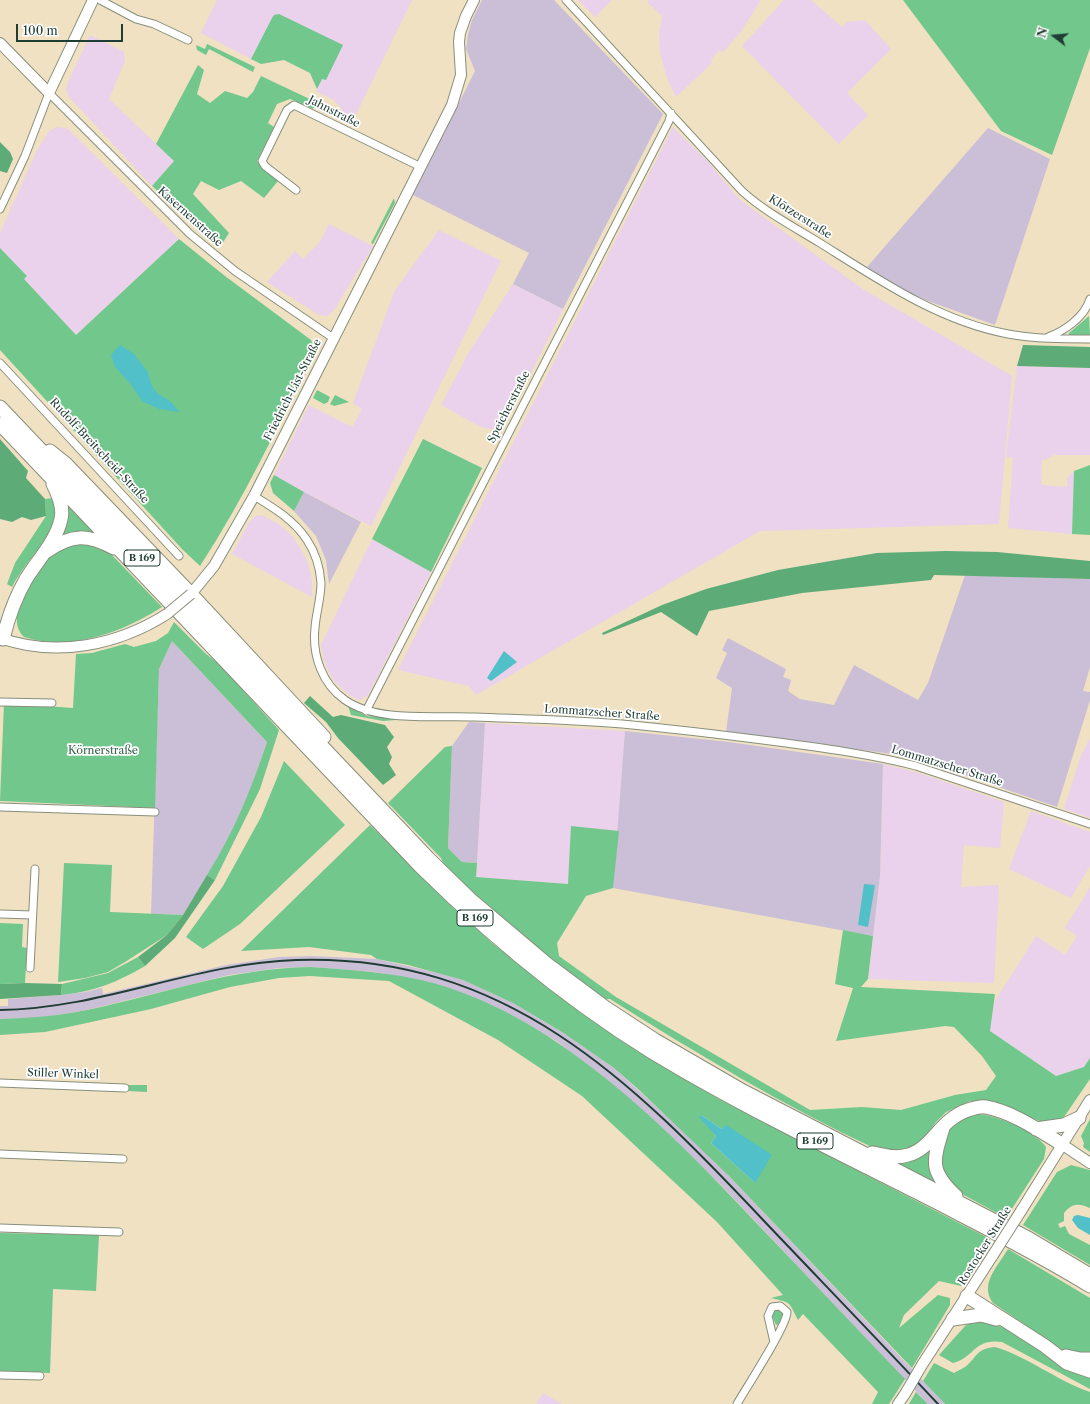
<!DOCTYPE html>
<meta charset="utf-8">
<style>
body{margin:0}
#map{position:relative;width:1090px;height:1404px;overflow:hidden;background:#efe1c2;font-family:"Libre Caslon Text",serif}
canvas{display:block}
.north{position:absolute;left:1034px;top:16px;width:40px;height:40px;-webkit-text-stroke:3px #fff;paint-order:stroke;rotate:286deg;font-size:11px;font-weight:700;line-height:16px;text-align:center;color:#1f3d34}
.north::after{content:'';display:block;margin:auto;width:14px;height:18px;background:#1f3d34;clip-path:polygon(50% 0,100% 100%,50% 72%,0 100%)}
.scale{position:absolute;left:16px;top:24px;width:107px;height:18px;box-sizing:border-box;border:2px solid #1f3d34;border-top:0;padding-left:5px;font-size:12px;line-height:14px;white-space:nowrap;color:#1f3d34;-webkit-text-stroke:3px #fff;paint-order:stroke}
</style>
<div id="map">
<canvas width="1090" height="1404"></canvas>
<div class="north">N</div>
<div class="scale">100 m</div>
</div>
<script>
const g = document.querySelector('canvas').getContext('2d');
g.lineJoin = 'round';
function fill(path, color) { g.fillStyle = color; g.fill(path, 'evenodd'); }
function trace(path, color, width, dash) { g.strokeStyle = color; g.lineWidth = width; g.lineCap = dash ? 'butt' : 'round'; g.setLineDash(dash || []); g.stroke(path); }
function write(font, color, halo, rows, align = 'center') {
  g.font = font + ' "Libre Caslon Text",serif'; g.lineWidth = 3.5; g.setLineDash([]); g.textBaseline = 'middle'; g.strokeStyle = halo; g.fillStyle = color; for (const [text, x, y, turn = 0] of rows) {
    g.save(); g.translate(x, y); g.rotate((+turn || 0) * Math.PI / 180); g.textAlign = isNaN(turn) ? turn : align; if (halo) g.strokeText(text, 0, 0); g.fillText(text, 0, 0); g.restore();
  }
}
const built = new Path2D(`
 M 217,0 L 412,0 L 351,125 L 345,121 L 341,107 L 332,99 L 316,91 L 317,89 L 310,73 L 284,60 L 261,64 L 201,33 Z
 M 578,0 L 612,0 L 595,17 Z
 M 649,0 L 761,0 L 740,33 L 723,52 L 719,51 L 711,59 L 712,63 L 676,97 L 667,78 L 660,53 L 659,34 L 662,16 L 647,2 Z
 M 784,0 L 811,0 L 842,27 L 847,22 L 865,20 L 891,49 L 847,93 L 868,115 L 839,144 L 742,46 Z
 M 90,35 L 124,52 L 125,61 L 109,99 L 174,161 L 152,186 L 69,97 L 66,90 L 68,82 Z
 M 58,127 L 68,129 L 179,239 L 76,335 L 24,279 L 27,276 L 0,248 L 0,233 L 37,150 L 50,130 Z
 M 673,127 L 708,162 L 740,200 L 864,290 L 1012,376 L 999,524 L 760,531 L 476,695 L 469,686 L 398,670 Z
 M 329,224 L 373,246 L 334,310 L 327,316 L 319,315 L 267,282 L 295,251 L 303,259 L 320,242 Z
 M 439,230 L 501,261 L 371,526 L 304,492 L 274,475 L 309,405 L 352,427 L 362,409 L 353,403 L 395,290 Z
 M 513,284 L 563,309 L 502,431 L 481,427 L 441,405 L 469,352 Z
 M 1017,366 L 1090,368 L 1090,455 L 1054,455 L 1046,460 L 1042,460 L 1041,485 L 1067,487 L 1067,478 L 1074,471 L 1072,534 L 1008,528 L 1013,458 L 1006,457 Z
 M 257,515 L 264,516 L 280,525 L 292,536 L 301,549 L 308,563 L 312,581 L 312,597 L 232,554 L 249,522 Z
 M 372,539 L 431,572 L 368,695 L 360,700 L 350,696 L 335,682 L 326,667 L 321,645 Z
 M 485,723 L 625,731 L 620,810 L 667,800 L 613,888 L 619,831 L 568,884 L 476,877 Z
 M 1090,738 L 1090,818 L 1064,809 L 1081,755 Z
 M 883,764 L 916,772 L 1004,802 L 1000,848 L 964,845 L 961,887 L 999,885 L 994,983 L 868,979 L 880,876 Z
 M 1031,811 L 1090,832 L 1090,866 L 1071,898 L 1009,869 Z
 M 1090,887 L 1090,1058 L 1084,1067 L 1056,1076 L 990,1031 L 994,1003 L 1036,936 L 1065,955 L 1077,936 L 1065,928 Z
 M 543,1393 L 562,1404 L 536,1404 Z`);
const industrial = new Path2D(`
 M 482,0 L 554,0 L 663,114 L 563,309 L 513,284 L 529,253 L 413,195 L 475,71 L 466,49 L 468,35 L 472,20 Z
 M 988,128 L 1050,159 L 995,325 L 911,295 L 867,267 Z
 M 304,492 L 361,522 L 329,584 L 326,560 L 316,536 L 294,511 Z
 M 965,575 L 1090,579 L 1090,667 L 1083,691 L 1090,692 L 1090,700 L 1057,807 L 923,761 L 900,755 L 726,732 L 732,688 L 716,678 L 727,653 L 722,650 L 728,638 L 786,669 L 783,677 L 791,680 L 788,691 L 800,699 L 834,705 L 854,665 L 918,700 L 928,683 Z
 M 172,641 L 267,742 L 248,798 L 220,855 L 183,915 L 151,914 L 159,669 Z
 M 469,722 L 485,723 L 477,863 L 462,862 L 448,848 L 452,746 Z
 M 625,731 L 729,742 L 883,764 L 880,876 L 873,936 L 613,888 Z
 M 312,956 L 377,959 L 438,973 L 463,980 L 513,1003 L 562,1032 L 614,1068 L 687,1135 L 729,1176 L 945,1404 L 928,1404 L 720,1184 L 603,1076 L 556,1041 L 534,1028 L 507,1013 L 458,992 L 434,984 L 375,972 L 310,967 L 279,968 L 229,975 L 87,1010 L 40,1018 L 0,1019 L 0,1006 L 8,1006 L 8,999 L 61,995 L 85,992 L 102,988 L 103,994 L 226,965 L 279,957 Z`);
const green = new Path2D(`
 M 903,0 L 1090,0 L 1090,48 L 1052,155 L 1001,131 Z
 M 279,14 L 343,45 L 326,80 L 322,79 L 317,89 L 310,73 L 284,60 L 261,64 L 251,59 L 272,18 L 274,15 Z
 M 207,44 L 255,67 L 253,72 L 209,49 L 206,55 L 197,50 L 196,45 L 205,49 Z
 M 198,65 L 204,70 L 197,94 L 210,103 L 225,91 L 247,98 L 253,92 L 261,76 L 316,102 L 313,109 L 290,99 L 277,104 L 268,123 L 274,127 L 257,161 L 260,165 L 278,181 L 264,198 L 241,181 L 219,190 L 201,181 L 193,194 L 229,233 L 220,247 L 152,186 L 174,161 L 156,144 Z
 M 394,198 L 395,203 L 373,244 L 371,243 Z
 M 179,239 L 225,276 L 311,340 L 314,348 L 313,355 C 278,426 244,499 200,566 L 182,549 L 0,350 L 0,248 L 27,276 L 24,279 L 76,335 Z
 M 1089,316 L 1090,335 L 1069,335 L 1069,333 Z
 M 317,390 L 330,397 L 328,402 L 324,404 L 313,398 Z
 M 335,395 L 349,402 L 334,406 L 330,404 Z
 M 423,439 L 482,468 L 431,572 L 372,539 Z
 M 1090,465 L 1090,535 L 1072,534 L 1074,471 Z
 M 274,475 L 304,492 L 294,511 L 273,493 L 270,483 Z
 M 61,495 L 100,536 L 56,541 Z
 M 53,498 C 54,503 58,511 57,516 C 51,539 24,563 12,587 L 7,584 L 15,563 L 46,516 L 45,499 Z
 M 82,540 L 110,553 L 162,607 C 123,632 71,652 24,637 C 5,619 29,585 40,570 C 43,565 46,558 51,555 C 60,549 72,545 82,540 Z
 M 174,622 L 205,653 L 220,665 L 279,730 L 260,789 L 215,880 L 207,875 C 234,832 251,790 267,742 L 172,641 L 159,669 L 155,808 L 0,801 L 4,703 L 73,708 L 76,654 L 92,653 L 125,644 L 134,647 L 156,641 L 168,633 Z
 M 348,706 L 366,716 L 410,719 L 383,721 L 351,715 Z
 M 452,746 L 448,848 L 462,862 L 477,863 L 476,877 L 568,884 L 571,826 L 619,831 L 613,888 L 586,896 L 557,943 L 559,956 L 616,997 L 810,1110 L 862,1107 L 901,1110 L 955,1095 L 986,1090 L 996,1076 L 982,1056 L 954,1027 L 945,1026 L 836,1041 L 853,988 L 835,984 L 843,930 L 873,936 L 868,979 L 861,987 L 995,994 L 990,1031 L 1056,1076 L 1084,1067 L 1090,1058 L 1090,1079 L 1064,1117 L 1056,1121 L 1046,1123 L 1037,1120 L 995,1102 L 970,1101 L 946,1112 L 936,1122 L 919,1145 L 896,1153 L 876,1149 C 784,1106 696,1053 610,999 L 604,999 C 548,958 496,914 445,867 L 441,858 L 388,803 L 445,747 Z
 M 284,761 L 345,825 L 240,924 L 203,949 L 186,937 L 223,886 L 261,817 Z
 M 370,825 L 492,943 L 617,1038 L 717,1098 L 990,1239 L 961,1286 L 939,1281 L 904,1315 L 899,1328 L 938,1295 L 950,1298 L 950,1305 L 912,1368 L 729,1176 L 638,1089 L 614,1068 L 562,1032 L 513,1003 L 463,980 L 408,965 L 377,959 L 371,955 L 309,947 L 241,951 ZM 701,1115 L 722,1129 L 755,1183 L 711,1143 L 716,1136 Z
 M 64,863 L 112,865 L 110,912 L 183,915 L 167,935 L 125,962 L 108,972 L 85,978 L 58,982 Z
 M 0,923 L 23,924 L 22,947 L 27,948 L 25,983 L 0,984 Z
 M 138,957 L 145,966 C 118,982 93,992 61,995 L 62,984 L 108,973 Z
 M 310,967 C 351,970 392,972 433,983 C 563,1019 675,1136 765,1232 C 812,1281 858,1330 905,1379 L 889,1404 L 872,1404 L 878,1392 L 803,1314 L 798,1320 C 788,1300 791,1303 771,1298 L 783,1295 L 717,1222 L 582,1096 L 498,1040 L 389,981 L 310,976 L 279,978 L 230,987 L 151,1009 L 45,1032 L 0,1035 L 0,1019 C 29,1018 58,1016 87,1010 C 163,994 231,968 310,967 Z
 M 127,1085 L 147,1085 L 147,1092 L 127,1091 Z
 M 975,1114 C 993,1113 1037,1132 1046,1147 L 1044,1159 L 1006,1218 L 953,1189 L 940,1168 C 946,1135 941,1127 975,1114 Z
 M 1090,1119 L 1090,1152 L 1083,1147 L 1084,1143 L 1081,1136 Z
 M 933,1143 L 942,1189 L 885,1161 Z
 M 1071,1165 L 1090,1170 L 1090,1208 C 1079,1203 1072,1203 1064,1213 L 1064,1221 L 1058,1224 L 1060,1228 L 1065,1226 L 1069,1234 L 1090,1245 L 1090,1265 L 1023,1225 L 1057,1172 Z
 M 0,1233 L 99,1235 L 96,1291 L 53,1289 L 50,1373 L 0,1371 Z
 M 1008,1249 L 1090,1298 L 1090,1355 L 1067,1353 L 993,1303 C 979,1284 998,1266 1008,1249 Z
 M 778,1310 L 783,1313 C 784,1318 781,1324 776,1325 L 772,1316 L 775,1311 Z
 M 977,1321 L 988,1322 L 1005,1328 L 1090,1375 L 1090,1389 L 1002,1342 C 974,1338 974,1358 953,1363 L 939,1355 L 966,1325 Z
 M 995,1347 C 1029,1357 1057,1381 1090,1392 L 1090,1404 L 945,1404 L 923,1381 L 934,1363 L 954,1373 C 957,1371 962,1369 965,1367 C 978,1357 975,1349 995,1347 Z
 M 916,1392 L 928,1404 L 909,1404 Z`);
const forest = new Path2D(`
 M 0,142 L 10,152 L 13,159 L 7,173 L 0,171 Z
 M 1023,345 L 1090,347 L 1090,368 L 1017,366 Z
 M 0,439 L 28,471 L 26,478 L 45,499 L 46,516 L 31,520 L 22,517 L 12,522 L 0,519 Z
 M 946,551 L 997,552 L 1090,561 L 1090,579 L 934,575 L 931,580 L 802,593 L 709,611 L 697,636 L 661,612 L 603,635 L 602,633 L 662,605 L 706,589 L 778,570 L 877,553 Z
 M 310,696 L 333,717 L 341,715 L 385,725 L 394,737 L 387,747 L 392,757 L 389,764 L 396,775 L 383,785 L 338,738 L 326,722 L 304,703 Z
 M 207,875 L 215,880 L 175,938 L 145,966 L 138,957 L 167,935 L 183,915 Z
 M 25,983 L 62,984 L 61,995 L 0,999 L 0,984 Z`);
const water = new Path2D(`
 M 120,345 L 134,354 L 148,372 L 151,384 L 157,393 L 171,402 L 179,412 L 159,409 L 142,401 L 132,386 L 115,367 L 111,355 Z
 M 504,651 L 517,662 L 491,681 L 487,678 Z
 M 864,884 L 875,885 L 868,927 L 858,925 Z
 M 701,1115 L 722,1129 L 726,1125 L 772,1155 L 755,1183 L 711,1143 L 716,1136 L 699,1117 Z
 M 1078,1215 L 1090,1218 L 1090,1235 L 1078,1228 L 1072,1220 L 1074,1216 Z`);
const street = new Path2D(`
 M 100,0 L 136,19 L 154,24 L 188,40
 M 566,0 L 742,191 C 765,212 794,227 820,243 C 879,280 939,321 1008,334 C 1035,339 1063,339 1090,339
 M 296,190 L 265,166 L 262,161 L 287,110 L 294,105 L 421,167
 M 0,209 L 25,156 L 49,93 L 190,234 L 235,271 L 333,338
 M 1048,337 C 1064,331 1084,318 1090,299
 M 0,363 L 179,556
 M 254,496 C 274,508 294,520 307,540 C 315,552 320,568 321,583 C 321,598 316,613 315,628 C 312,655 322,684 345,700 C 378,723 436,715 474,717 C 524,719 573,720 622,724 C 677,729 732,736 786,743 C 830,749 873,755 916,766 L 1090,824
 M 0,702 L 52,703
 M 366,711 L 669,121 L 671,113
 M 0,807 L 155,812
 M 0,914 L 32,915
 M 30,968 L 35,869
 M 0,1083 L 125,1088
 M 0,1154 L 123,1159
 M 0,1228 L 119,1232
 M 0,1375 L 40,1376
 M 737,1404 C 746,1388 787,1326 787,1312 L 780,1306 L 772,1307 L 768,1316 L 774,1342`);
const secondary = new Path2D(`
 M 0,43 L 49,93 L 93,0
 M 191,594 L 214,566 L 254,496 L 452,105 L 461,75 L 459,42 L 460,33 L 466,16 L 474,0
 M 0,638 C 57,658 118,645 167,614
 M 1063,1145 L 1090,1163
 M 1021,1211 L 1090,1100
 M 922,1365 L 993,1255
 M 898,1404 L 905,1394`);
const highway = new Path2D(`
 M 0,407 L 428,858 L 470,899 L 547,964 L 606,1008 L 655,1040 L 743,1091 L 1028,1238 L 1090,1275
 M 0,424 L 420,866 C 499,944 587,1016 684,1071 C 766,1118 851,1159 936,1202 C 988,1229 1040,1255 1090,1286
 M 50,451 L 65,463 L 191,594 L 324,737
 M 47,551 C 72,534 87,534 114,548
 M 3,639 C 8,618 15,598 26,579 C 37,561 57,540 61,519 C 64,507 58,494 53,484
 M 943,1128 C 933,1161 929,1171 956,1196
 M 1036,1129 L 1064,1125 L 1079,1118
 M 872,1153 C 884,1155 896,1159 908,1155 C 931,1150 940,1119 968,1110 C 974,1108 980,1106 986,1107 C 1013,1112 1040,1131 1063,1145
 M 967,1296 L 1045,1346 L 1067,1363 L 1090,1371
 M 953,1319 L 981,1315 L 996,1319
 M 1066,1356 L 1080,1359 L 1090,1359`);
const rail = new Path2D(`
 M 0,1010 C 101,1009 195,963 296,960 C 506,953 632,1081 765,1222 C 823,1283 881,1343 938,1404`);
const secondaryBridge = new Path2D(`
 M 167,614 L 191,594
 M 993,1255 L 1021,1211
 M 905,1394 L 922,1365`);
const shields = [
 [142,558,36],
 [475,918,36],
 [815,1141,36]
];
const shieldNames = [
 ["B 169",142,558],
 ["B 169",475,918],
 ["B 169",815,1141]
];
const streetNames = [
 ["Jahnstraße",334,112,27],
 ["Kasernenstraße",190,217,42],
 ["Klötzerstraße",800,217,32],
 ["Friedrich-List-Straße",293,390,-63],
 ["Speicherstraße",509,407,-63],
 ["Rudolf-Breitscheid-Straße",99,451,47],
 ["Lommatzscher Straße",602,713,4],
 ["Lommatzscher Straße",947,766,17],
 ["Stiller Winkel",63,1074,2],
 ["Rostocker Straße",985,1246,-58]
];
const parkNames = [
 ["Körnerstraße",103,751]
];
fill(built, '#ead1ec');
fill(industrial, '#cabfd6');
fill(green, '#72c78c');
fill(forest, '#5dac78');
fill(water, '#52c0c8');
trace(street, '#878f7b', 9);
trace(secondary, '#878f7b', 12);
trace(highway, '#878f7b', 15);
trace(street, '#fff', 7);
trace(secondary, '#fff', 10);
trace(highway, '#fff', 13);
trace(rail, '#1f3d34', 2);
trace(secondaryBridge, '#878f7b', 12, []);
trace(secondaryBridge, '#fff', 10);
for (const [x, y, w] of shields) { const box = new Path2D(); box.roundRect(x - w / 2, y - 8, w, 16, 3); g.fillStyle = '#fff'; g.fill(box); trace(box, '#1f3d34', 1); }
write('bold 10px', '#1f3d34', null, shieldNames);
write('11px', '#1f3d34', '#fff', streetNames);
write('11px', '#38664e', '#fff', parkNames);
</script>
